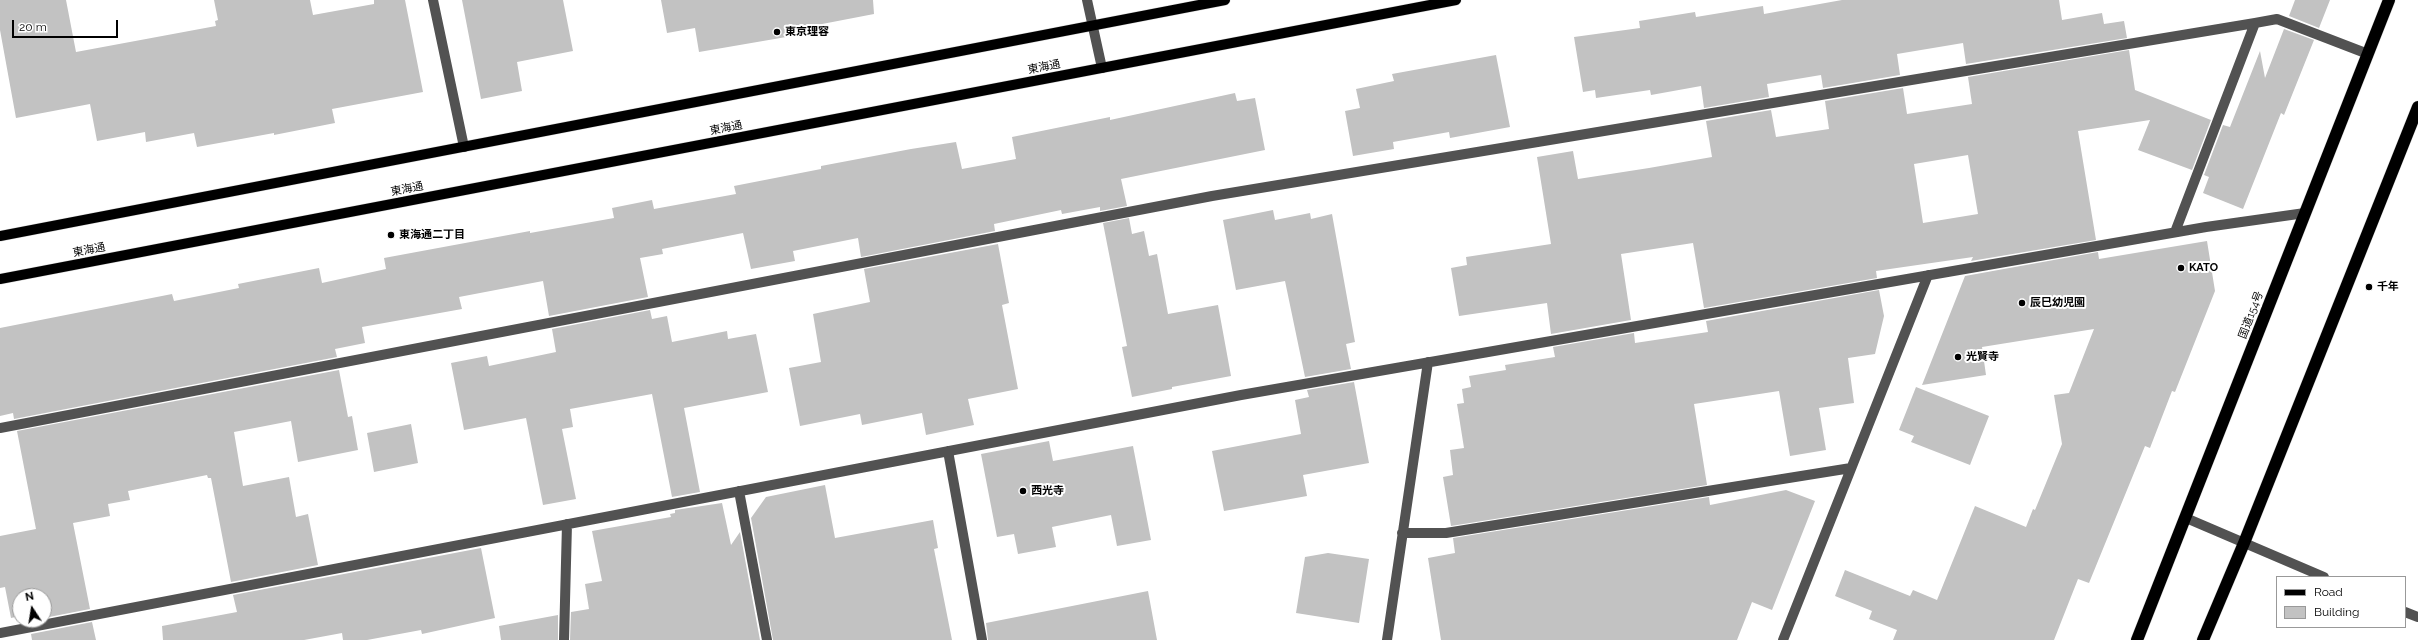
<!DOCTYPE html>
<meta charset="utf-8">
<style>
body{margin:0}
#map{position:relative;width:2418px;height:640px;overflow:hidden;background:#fff;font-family:Raleway,sans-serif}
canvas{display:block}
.legend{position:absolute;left:2276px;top:576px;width:130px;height:52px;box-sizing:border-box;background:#fff;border:1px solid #999;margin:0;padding:5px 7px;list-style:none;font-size:12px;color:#000}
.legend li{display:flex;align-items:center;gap:8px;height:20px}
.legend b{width:20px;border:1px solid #999}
.north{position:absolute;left:12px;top:588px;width:40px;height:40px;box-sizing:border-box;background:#fff;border:1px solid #999;border-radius:50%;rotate:348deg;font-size:11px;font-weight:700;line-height:16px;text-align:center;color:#000}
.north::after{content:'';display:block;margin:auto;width:14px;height:18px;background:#000;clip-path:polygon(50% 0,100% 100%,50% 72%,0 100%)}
.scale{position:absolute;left:12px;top:20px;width:106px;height:18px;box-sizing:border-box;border:2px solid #000;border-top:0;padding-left:5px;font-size:12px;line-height:14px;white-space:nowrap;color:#000;-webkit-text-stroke:3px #fff;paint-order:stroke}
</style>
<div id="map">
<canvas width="2418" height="640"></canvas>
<ul class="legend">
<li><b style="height:5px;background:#000"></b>Road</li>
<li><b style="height:11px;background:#c2c2c2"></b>Building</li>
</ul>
<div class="north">N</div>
<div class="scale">20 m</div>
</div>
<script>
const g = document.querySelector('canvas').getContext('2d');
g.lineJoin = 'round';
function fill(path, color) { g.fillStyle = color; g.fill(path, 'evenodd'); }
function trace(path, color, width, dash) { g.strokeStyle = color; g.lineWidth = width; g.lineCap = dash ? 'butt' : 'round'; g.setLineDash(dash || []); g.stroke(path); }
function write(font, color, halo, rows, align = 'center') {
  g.font = font + ' Raleway,"Noto Sans JP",sans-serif'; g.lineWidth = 4; g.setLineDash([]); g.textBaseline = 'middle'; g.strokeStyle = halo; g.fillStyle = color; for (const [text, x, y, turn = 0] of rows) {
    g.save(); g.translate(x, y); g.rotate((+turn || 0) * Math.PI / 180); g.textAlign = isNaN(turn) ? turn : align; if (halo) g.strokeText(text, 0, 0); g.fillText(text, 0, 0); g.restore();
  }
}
const building = new Path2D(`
 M 0,0 L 66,0 L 76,52 L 216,26 L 215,21 L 218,20 L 214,0 L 310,0 L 313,15 L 374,4 L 374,0 L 405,0 L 423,92 L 332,109 L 335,123 L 274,135 L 274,133 L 197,147 L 194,133 L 146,142 L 145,132 L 97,141 L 90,104 L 16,118 L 0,30 Z
 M 462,0 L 563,0 L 573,51 L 517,62 L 522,91 L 481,99 Z
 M 661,0 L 873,0 L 874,14 L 791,30 L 792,36 L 699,52 L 695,28 L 667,33 Z
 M 1842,0 L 2059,0 L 2062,20 L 2102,13 L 2104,24 L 2124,21 L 2127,38 L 1966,64 L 1963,43 L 1897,54 L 1900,75 L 1823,88 L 1821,75 L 1767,84 L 1769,97 L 1704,108 L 1701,86 L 1651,95 L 1650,90 L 1596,98 L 1595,90 L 1583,92 L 1574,37 L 1640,28 L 1639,21 L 1695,12 L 1696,17 L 1763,6 L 1764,14 Z
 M 2295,0 L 2330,0 L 2319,28 L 2289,16 Z
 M 2284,29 L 2314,40 L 2284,115 L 2281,113 L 2243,209 L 2203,193 L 2209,177 L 2204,175 L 2223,125 L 2230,127 L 2260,51 L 2265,78 Z
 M 2129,50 L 2135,90 L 2211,120 L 2192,170 L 2138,150 L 2150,120 L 2078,131 L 2096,240 L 1971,261 L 1973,257 L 1876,271 L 1877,278 L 1704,308 L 1693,243 L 1621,254 L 1631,320 L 1551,334 L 1547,303 L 1459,316 L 1451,268 L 1467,265 L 1466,257 L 1551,244 L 1537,157 L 1573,151 L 1578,179 L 1649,168 L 1712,157 L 1706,121 L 1771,110 L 1776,137 L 1829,129 L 1825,101 L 1903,88 L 1907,114 L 1972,104 L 1968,77 ZM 1968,155 L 1978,214 L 1923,223 L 1914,164 Z
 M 1496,55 L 1510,127 L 1450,138 L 1449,132 L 1393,142 L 1394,149 L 1353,156 L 1345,111 L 1360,108 L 1356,89 L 1394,81 L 1392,74 Z
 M 1235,93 L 1237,101 L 1255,98 L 1265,150 L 1121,179 L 1127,206 L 1100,211 L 1100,207 L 1062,214 L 1061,210 L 994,224 L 995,231 L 861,257 L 858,238 L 793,251 L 795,261 L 751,269 L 743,233 L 662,249 L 663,254 L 640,258 L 648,297 L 549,316 L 543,281 L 459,297 L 462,309 L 362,327 L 365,343 L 335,349 L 337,357 L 14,419 L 13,413 L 0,416 L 0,328 L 172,294 L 174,301 L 239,288 L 238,284 L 319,268 L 322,283 L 386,269 L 384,258 L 530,231 L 530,233 L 614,218 L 612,208 L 652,200 L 654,209 L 736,194 L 734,186 L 821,169 L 821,166 L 911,149 L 956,142 L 962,169 L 1016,159 L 1012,137 L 1110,117 L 1110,120 Z
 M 1273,210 L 1275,220 L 1310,213 L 1311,219 L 1332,214 L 1355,342 L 1346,344 L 1351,369 L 1305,377 L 1285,281 L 1236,290 L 1223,220 Z
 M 1129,218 L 1132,234 L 1144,231 L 1149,256 L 1157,254 L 1168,314 L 1218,305 L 1231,376 L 1172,387 L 1172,389 L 1132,397 L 1122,347 L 1127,346 L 1103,223 Z
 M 2207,241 L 2215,291 L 2175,392 L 2172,391 L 2150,448 L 2145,446 L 2089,583 L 2078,579 L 2054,640 L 1893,640 L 1897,630 L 1869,619 L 1872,611 L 1835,596 L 1845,570 L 1910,596 L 1913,590 L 1937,600 L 1975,506 L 2026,527 L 2033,509 L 2035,510 L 2062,444 L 2054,395 L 2069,393 L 2094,329 L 1982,347 L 1986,375 L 1922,385 L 1965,276 L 2098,252 L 2099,259 Z
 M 998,244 L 1009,303 L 1002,305 L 1018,389 L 968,399 L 974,425 L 926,435 L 922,413 L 862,425 L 860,414 L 800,426 L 789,368 L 821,362 L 813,314 L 870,302 L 864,269 Z
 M 1879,290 L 1884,316 L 1875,354 L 1848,358 L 1854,403 L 1819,408 L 1826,450 L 1790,456 L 1779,391 L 1694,404 L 1707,485 L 1451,526 L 1443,477 L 1453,475 L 1450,450 L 1464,448 L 1457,404 L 1464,403 L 1462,389 L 1471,387 L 1469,376 L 1506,370 L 1505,365 L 1555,357 L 1553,347 L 1634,333 L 1635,343 L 1708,332 L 1706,321 Z
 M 650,310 L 652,319 L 667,316 L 672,342 L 727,331 L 728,339 L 756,334 L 768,392 L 684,408 L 700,492 L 672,497 L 652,394 L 570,409 L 573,427 L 562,429 L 576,499 L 543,505 L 526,418 L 464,430 L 451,363 L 487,356 L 489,366 L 556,352 L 552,329 Z
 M 339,370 L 348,417 L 352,416 L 358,450 L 298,462 L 291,421 L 234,432 L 243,486 L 289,477 L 296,517 L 308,514 L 318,565 L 231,582 L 211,478 L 208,478 L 207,475 L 128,491 L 130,500 L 108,504 L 110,516 L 73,523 L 90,609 L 44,618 L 44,596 L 20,596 L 20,616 L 11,618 L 5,587 L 0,588 L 0,536 L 36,529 L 17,431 Z
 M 1354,382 L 1369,463 L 1303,475 L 1307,496 L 1224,511 L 1212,451 L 1301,434 L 1295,400 L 1309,397 L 1307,390 Z
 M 1916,387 L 1989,416 L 1970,465 L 1911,442 L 1914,436 L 1899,430 Z
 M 411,424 L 418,463 L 374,472 L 367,433 Z
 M 1049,441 L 1053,461 L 1133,446 L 1151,540 L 1117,546 L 1111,515 L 1052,527 L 1056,547 L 1018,554 L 1014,534 L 997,537 L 981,454 Z
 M 825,485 L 835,538 L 933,520 L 938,548 L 934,549 L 952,640 L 773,640 L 751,518 L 766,497 Z
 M 1786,490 L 1815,501 L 1772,610 L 1752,602 L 1737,640 L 1441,640 L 1428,558 L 1455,553 L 1453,538 L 1709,497 L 1710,505 Z
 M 722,503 L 731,545 L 740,532 L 760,640 L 570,640 L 571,612 L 589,609 L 585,584 L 602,581 L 592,531 L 671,517 L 670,514 L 675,513 L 675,510 Z
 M 481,548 L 495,618 L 422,634 L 421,630 L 367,640 L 343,640 L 342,633 L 304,640 L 163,640 L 162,626 L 237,612 L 233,595 Z
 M 1328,553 L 1369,559 L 1359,623 L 1296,613 L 1305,557 Z
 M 1148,591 L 1157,640 L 988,640 L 986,623 Z
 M 558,615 L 558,640 L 501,640 L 499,626 Z
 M 92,622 L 96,640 L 32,640 L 31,634 Z`);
const minor = new Path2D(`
 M 433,0 L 464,147
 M 1087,0 L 1102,68
 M 2175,232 L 2255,23
 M 0,428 L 1212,196 L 2255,23 L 2277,19 L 2368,54
 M 948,451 L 982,640
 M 739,491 L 767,640
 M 2186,518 L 2324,577
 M 1402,533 L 1446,533 L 1851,468
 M 2405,612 L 2418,617
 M 0,633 L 1241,395 L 2206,227 L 2305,213
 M 564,640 L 567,524
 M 1387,640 L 1428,362
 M 1783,640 L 1928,275`);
const major = new Path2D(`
 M 0,236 L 1225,0
 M 0,279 L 1456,0`);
const highway = new Path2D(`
 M 2137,640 L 2389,0
 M 2203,640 L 2244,543 L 2418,107`);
const markers = [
 [777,32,4,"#000"],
 [391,235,4,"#000"],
 [2181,268,4,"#000"],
 [2369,287,4,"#000"],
 [2022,303,4,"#000"],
 [1958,357,4,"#000"],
 [1023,491,4,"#000"]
];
const poiNames = [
 ["東京理容",785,32],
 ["東海通二丁目",399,235],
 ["KATO",2189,268],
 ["千年",2377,287],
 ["辰巳幼児園",2030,303],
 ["光賢寺",1966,357],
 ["西光寺",1031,491]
];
const streetNames = [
 ["東海通",1044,67,-11],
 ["東海通",726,128,-11],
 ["東海通",407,189,-11],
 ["東海通",89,250,-11],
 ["国道154号",2251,315,-69]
];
fill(building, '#c2c2c2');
trace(major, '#dbdbdb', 11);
trace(highway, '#dbdbdb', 13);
trace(minor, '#525252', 10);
trace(major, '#000', 10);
trace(highway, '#000', 12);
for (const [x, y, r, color] of markers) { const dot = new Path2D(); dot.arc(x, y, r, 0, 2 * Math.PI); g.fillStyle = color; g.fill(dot); trace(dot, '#fff', 1.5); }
write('bold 11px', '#000', '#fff', poiNames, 'left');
write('11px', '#000', '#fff', streetNames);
</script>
